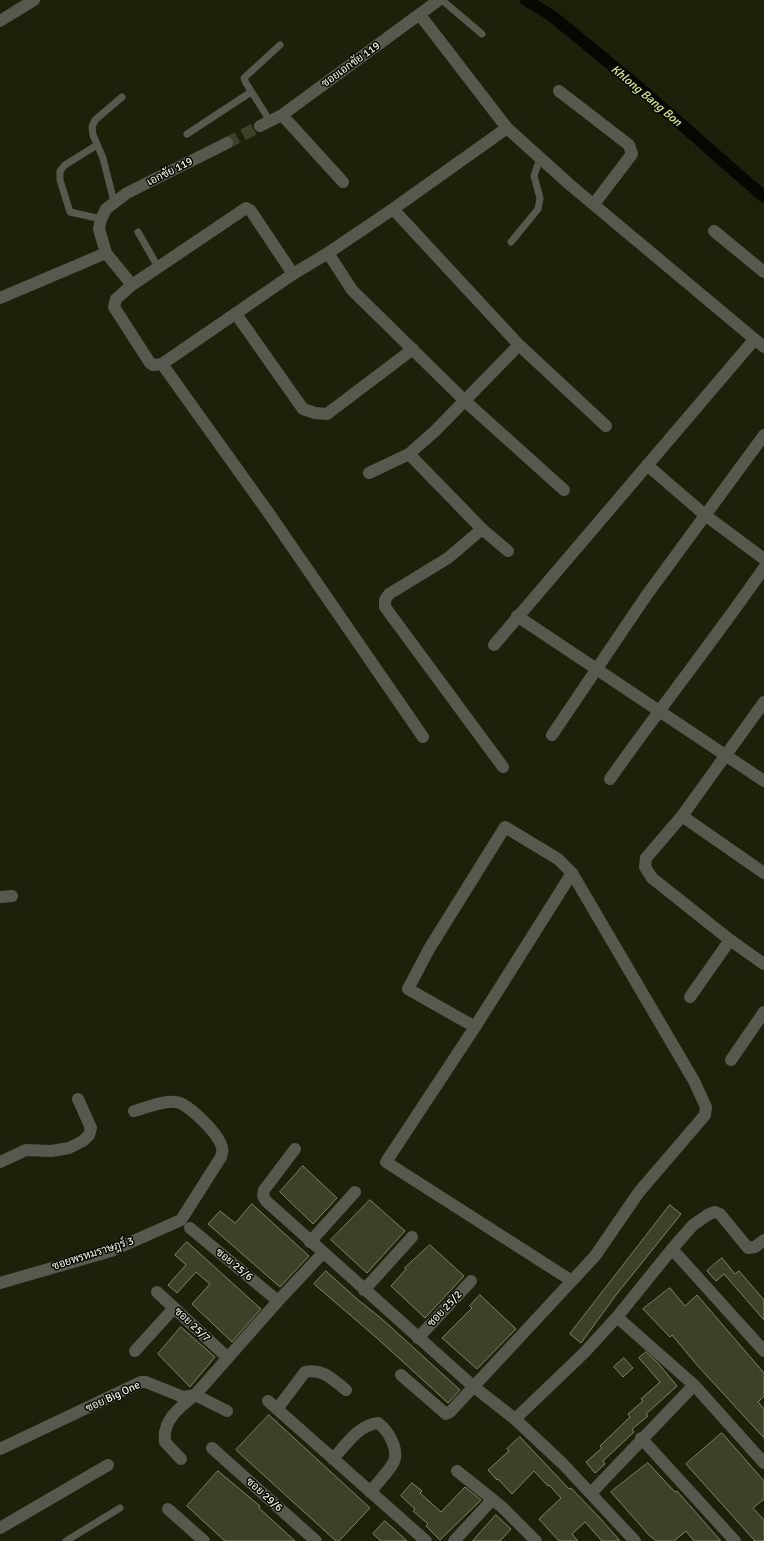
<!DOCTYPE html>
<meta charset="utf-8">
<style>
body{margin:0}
canvas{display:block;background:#1d2109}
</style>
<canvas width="764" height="1541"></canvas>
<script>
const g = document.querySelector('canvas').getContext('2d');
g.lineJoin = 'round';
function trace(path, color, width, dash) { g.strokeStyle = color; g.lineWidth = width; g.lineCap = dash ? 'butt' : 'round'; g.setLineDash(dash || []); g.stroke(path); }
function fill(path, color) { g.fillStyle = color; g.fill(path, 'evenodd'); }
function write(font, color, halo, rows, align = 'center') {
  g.font = font + ' Signika,Sarabun,sans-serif'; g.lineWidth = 3; g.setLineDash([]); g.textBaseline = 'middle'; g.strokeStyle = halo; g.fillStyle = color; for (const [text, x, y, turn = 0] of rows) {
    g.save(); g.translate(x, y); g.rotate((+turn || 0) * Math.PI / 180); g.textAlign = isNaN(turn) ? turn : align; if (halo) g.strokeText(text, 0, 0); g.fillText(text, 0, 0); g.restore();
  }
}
const canal = new Path2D(`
 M 526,0 L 552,16 L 641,89 L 764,197`);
const building = new Path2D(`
 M 303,1166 L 337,1198 L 313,1224 L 280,1192 Z
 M 370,1200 L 405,1231 L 367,1273 L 331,1240 Z
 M 252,1204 L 309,1256 L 280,1287 L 208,1224 L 220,1211 L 235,1223 Z
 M 670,1205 L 681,1214 L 616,1295 L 581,1343 L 570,1334 Z
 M 187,1242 L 261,1309 L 232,1342 L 192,1304 L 210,1284 L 196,1272 L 177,1293 L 168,1285 L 186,1265 L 175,1255 Z
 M 430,1245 L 464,1276 L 425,1318 L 391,1286 L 406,1269 L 405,1268 Z
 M 722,1258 L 735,1274 L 739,1271 L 764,1300 L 764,1320 L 724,1274 L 716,1281 L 707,1271 Z
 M 326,1271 L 357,1299 L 382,1319 L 460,1390 L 448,1403 L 378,1339 L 314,1284 Z
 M 670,1288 L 685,1306 L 697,1295 L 764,1373 L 764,1396 L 758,1402 L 764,1409 L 764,1438 L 697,1365 L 672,1335 L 670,1337 L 643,1309 Z
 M 480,1295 L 516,1329 L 477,1369 L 442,1338 L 472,1308 L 470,1306 Z
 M 181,1327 L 215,1357 L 190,1387 L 158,1354 Z
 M 646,1352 L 658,1363 L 677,1386 L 646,1414 L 648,1416 L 632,1429 L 634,1432 L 603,1461 L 605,1464 L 595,1473 L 586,1462 L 602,1448 L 600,1446 L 630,1417 L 628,1414 L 643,1401 L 641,1399 L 660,1382 L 639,1358 Z
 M 624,1358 L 633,1368 L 623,1377 L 614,1367 Z
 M 269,1415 L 370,1508 L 339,1541 L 336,1541 L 236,1450 Z
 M 722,1433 L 764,1481 L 764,1499 L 753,1508 L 764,1520 L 764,1541 L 755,1541 L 686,1464 Z
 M 520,1437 L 569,1489 L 571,1488 L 600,1518 L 620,1541 L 602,1541 L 585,1522 L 572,1534 L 578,1541 L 559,1541 L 539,1519 L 561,1498 L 549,1485 L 548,1486 L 534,1471 L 512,1494 L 498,1479 L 497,1480 L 488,1470 L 509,1451 L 507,1449 Z
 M 648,1463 L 675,1492 L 677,1491 L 721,1541 L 694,1541 L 686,1531 L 674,1541 L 656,1541 L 648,1534 L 611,1492 Z
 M 218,1471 L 260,1506 L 259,1508 L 295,1541 L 225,1541 L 202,1520 L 187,1506 Z
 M 412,1483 L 422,1491 L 420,1493 L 441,1512 L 465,1487 L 481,1500 L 440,1540 L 426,1526 L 428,1524 L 413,1511 L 415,1509 L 401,1496 Z
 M 496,1515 L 511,1529 L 500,1541 L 473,1541 Z
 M 385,1521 L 394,1529 L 407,1541 L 381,1541 L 373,1534 Z`);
const streetTunnel = new Path2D(`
 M 227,143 L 260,126`);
const lane = new Path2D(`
 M 442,0 L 482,34
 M 270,121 L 246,83 L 244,78 L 280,45
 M 187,134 L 251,92
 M 97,145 L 65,165 L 60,171 L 60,180 L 70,212 L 101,219
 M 114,202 L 103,158 L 93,135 L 92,127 L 95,120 L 122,97
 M 138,232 L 158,267
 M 511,242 L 538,209 L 540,198 L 534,176 L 540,158
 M 66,1541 L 120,1508`);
const street = new Path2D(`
 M 420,15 L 507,128 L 569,184 L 764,347
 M 0,21 L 34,0
 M 559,91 L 629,145 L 632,154 L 594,204
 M 282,115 L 343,182
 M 260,126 L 282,115 L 439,0
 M 393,209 L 519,345 L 606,426
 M 714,231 L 764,272
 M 328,253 L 352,290 L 465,401 L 564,490
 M 293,274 L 251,211 L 246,208 L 132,285 L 116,299 L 114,307 L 150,363 L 153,365 L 162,364 L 293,274 L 328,253 L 393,209 L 507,128
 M 132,285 L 106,253 L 99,229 L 101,219 L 106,209 L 127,193 L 227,143
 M 0,298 L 106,253
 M 236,314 L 303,409 L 315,413 L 327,414 L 413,349
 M 162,364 L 268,512 L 423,737
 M 409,454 L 482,529 L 508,551
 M 647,465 L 705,515 L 764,559
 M 369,473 L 409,454 L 435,431 L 519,345
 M 482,529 L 448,558 L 389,594 L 385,600 L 385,607 L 503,767
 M 517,616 L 764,781
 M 494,645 L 754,340
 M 764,702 L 682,816 L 646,858 L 645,867 L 652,878 L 730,940 L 764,964
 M 552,735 L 646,596 L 764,435
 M 610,779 C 660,708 714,640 764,568
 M 682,816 L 764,873
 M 0,897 L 12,896
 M 690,997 L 730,940
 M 475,1027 L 572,873
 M 731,1060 L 764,1012
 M 295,1149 L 264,1190 L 263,1196 L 266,1201 L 474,1387 L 515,1419 L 563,1464 L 635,1541
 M 0,1162 L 26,1150 L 51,1151 L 69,1148 L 83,1141 L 89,1135 L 91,1128 L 78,1099
 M 190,1228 L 278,1301
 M 310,1242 L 355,1192
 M 672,1249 L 764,1351
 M 0,1283 L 111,1251 L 181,1220 L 221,1157 C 222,1154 223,1151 222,1148 C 220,1135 188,1103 176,1102 C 163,1100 146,1108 134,1111
 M 364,1290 L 412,1237
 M 157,1292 L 228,1358
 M 617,1317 L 694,1385 L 764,1463
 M 418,1338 L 471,1281
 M 135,1351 L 174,1308
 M 401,1375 L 446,1414 L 450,1412 L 595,1256 L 639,1192 L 705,1115 L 706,1107 L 694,1081 L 572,873 L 558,859 L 505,827 L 429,949 L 408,989 L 475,1027 L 386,1162 L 572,1281
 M 268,1401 L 426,1541
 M 277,1409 L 305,1372 C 323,1368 333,1380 346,1390
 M 515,1419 L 584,1353 L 617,1317 L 672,1249 L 693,1225 L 709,1214 L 715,1212 L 720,1214 L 748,1248 L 755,1247 L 764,1240
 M 641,1438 L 735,1541
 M 212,1448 L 316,1541
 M 0,1449 L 141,1382 L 146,1382 L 183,1397 L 195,1395 L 227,1411
 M 181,1459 L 165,1442 C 162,1420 180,1407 195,1395 L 278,1301 L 323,1253
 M 333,1459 C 346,1445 358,1425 378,1423 C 389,1431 401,1452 392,1465 C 386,1474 378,1483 370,1492
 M 457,1471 L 502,1507 L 536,1541
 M 591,1493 L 694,1385
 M 168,1509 L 204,1541
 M 0,1528 L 108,1465
 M 454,1541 L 492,1500`);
const streetNames = [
 ["ซอยเอกชัย 119",351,65,-36],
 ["เอกชัย 119",170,172,-27],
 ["ซอยพรหมราษฎร์ 3",93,1254,-18],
 ["ซอย 25/6",234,1265,39],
 ["ซอย 25/2",445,1309,-47],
 ["ซอย 25/7",192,1325,43],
 ["ซอย Big One",113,1397,-25],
 ["ซอย 29/6",264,1495,42]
];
const waterNames = [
 ["Khlong Bang Bon",646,96,40]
];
trace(canal, '#060800', 12);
fill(building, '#3c4128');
trace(building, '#7d8368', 1);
trace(streetTunnel, '#3d412a', 12, [12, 6]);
trace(lane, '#56594e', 7);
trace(street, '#56594e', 12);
write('11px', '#f1f5e5', '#080902', streetNames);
write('italic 12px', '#d7eb83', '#080902', waterNames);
</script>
